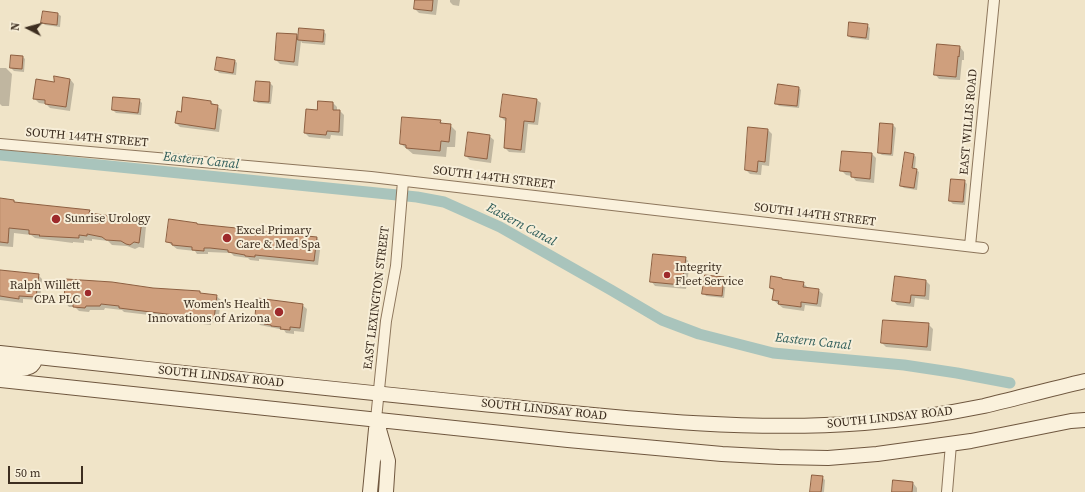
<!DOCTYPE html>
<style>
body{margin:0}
#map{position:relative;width:1085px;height:492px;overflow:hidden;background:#f0e4c8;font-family:"Source Serif 4",serif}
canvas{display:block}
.north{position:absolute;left:8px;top:8px;width:40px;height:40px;-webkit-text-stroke:3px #f7eed8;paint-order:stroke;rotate:276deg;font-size:11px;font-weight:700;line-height:16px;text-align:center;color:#3d2e20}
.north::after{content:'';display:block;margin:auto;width:14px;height:18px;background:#3d2e20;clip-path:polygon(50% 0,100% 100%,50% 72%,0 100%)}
.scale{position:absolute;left:8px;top:466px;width:75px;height:18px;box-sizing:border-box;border:2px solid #3d2e20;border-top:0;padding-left:5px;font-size:12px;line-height:14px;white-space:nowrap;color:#3d2e20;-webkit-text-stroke:3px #f7eed8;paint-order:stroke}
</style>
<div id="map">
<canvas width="1085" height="492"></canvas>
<div class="north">N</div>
<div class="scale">50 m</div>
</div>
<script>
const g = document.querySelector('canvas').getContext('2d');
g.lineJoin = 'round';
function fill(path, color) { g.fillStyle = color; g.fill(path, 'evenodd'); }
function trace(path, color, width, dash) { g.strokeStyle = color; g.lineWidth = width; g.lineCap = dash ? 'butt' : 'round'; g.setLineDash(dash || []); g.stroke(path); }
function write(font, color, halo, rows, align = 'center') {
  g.font = font + ' "Source Serif 4",serif'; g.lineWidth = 4; g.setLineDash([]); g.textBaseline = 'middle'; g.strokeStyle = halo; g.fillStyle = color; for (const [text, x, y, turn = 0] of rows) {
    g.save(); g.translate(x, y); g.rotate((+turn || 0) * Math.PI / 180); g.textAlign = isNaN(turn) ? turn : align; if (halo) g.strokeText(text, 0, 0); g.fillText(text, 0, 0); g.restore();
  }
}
const shadow = new Path2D(`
 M 416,0 L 438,0 L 436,15 L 419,13 L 415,9 Z
 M 450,0 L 460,0 L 459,6 L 453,5 L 450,2 Z
 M 58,14 L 61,16 L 60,27 L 45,25 L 42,22 Z
 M 867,25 L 870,28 L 869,40 L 851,38 L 849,36 Z
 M 323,31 L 326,34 L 325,45 L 302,43 L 301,41 L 298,66 L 280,64 L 276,60 L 297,35 L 300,38 Z
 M 938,46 L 960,47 L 964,52 L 964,60 L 962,60 L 960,80 L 939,79 L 935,74 Z
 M 23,57 L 25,59 L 24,72 L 14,71 L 11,68 Z
 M 235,61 L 237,63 L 236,75 L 219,73 L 217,70 Z
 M 0,68 L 6,68 L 12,74 L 9,106 L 2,106 L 0,104 Z
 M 70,79 L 74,84 L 70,111 L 50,108 L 46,104 L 39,103 L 34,98 L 54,83 Z
 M 257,82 L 270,83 L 273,86 L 271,104 L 258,103 L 255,100 Z
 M 799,88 L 801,90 L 799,108 L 779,106 L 776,103 Z
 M 139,100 L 142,103 L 141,115 L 116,113 L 113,110 Z
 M 537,100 L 541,103 L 538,125 L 528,124 L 525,153 L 509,152 L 505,148 L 507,121 L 505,121 L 501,117 Z
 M 211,102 L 222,110 L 219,132 L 180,127 L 176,123 L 182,113 Z
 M 333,103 L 337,107 L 337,111 L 340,111 L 344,115 L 343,136 L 331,135 L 330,139 L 309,137 L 305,133 L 318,111 Z
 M 440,121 L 444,125 L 450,125 L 456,131 L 455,147 L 447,147 L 446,157 L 413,154 L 401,144 Z
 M 881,124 L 893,125 L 896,128 L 893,156 L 882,155 L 879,153 Z
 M 768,130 L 772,134 L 769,166 L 762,165 L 761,175 L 750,174 L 746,170 Z
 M 489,136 L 494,140 L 491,163 L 470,160 L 466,156 Z
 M 872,154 L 876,158 L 874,183 L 856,181 L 852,176 L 846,175 L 842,171 Z
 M 914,155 L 916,157 L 915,169 L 919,172 L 917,190 L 904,188 L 901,186 Z
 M 964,181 L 967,184 L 965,205 L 953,204 L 950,201 Z
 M 0,199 L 14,201 L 17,204 L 89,211 L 93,215 L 141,221 L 146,226 L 144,248 L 139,247 L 135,249 L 127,246 L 112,245 L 108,241 L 92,239 L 92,241 L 84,240 L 84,243 L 73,242 L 73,243 L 35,238 L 31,235 L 14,233 L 13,247 L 0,246 Z
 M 196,224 L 245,229 L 247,232 L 317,238 L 321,243 L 318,265 L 259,259 L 259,261 L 250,260 L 248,258 L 234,256 L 231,253 L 208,252 L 208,254 L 197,254 L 195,251 L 177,249 L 168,242 Z
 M 685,258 L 690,263 L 686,289 L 655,286 L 651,281 Z
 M 0,271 L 38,275 L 42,279 L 40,300 L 23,299 L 23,303 L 0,300 Z
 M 895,277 L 926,281 L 930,285 L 929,300 L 915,298 L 914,307 L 897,305 L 893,300 Z
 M 724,278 L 726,281 L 724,298 L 706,296 L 704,293 Z
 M 803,283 L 807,287 L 807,288 L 818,290 L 823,294 L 821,307 L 805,305 L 804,311 L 783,308 L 773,300 L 774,291 L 771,288 Z
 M 153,289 L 200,292 L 201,294 L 216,296 L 221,300 L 218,323 L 211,322 L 211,325 L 203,324 L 201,321 L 124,312 L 122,310 L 105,308 L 104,310 L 90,310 L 89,312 L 79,311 L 75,307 L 69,307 L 65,302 Z
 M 302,305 L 307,309 L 304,332 L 294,331 L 294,334 L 286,333 L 284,330 L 260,325 L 256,320 Z
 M 928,324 L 933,329 L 931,351 L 886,347 L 882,343 Z
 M 822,477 L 825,480 L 824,492 L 811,492 Z
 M 913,483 L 917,488 L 917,492 L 893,492 Z`);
const canal = new Path2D(`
 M 0,155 L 417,197 L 444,202 L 500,227 L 611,290 L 662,320 L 699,334 L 773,353 L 904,365 L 957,373 L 1010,383`);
const building = new Path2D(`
 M 415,0 L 433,0 L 432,11 L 414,9 Z
 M 43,11 L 58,13 L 57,25 L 41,23 Z
 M 849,22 L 868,24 L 866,38 L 848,36 Z
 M 299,28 L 324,30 L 323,42 L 298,40 Z
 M 277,33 L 297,34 L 294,62 L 275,60 Z
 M 937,44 L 960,46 L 959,57 L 958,56 L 956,77 L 934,75 Z
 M 11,55 L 23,56 L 22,69 L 10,68 Z
 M 217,57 L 235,60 L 233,73 L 215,70 Z
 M 54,76 L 70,79 L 66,107 L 45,104 L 45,100 L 33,99 L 36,79 L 54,82 Z
 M 256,81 L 270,82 L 269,102 L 254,101 Z
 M 778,84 L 799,87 L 797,106 L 775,104 Z
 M 503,94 L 537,99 L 534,122 L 524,121 L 521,150 L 504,148 L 506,118 L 500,117 Z
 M 113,97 L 140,99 L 138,113 L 112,110 Z
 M 183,97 L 211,101 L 211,104 L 218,105 L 215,129 L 175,123 L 177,111 L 181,112 Z
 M 318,101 L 333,102 L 333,110 L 340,110 L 339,132 L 327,131 L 326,135 L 304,133 L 306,109 L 317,110 Z
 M 402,117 L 441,120 L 440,123 L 451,124 L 449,142 L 441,141 L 440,151 L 406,148 L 406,145 L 400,144 Z
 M 880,123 L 893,124 L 891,154 L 878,153 Z
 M 748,127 L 768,129 L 765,162 L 758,161 L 757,172 L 745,170 Z
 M 468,132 L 490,135 L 487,159 L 465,156 Z
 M 842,151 L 872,153 L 870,179 L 851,177 L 851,172 L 840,171 Z
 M 905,152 L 914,154 L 912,168 L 917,169 L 914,188 L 900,186 Z
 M 951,179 L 965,180 L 963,202 L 949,201 Z
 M 0,198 L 14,200 L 14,202 L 90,210 L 89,213 L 142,220 L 139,243 L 134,242 L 130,245 L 126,244 L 121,241 L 106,240 L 102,237 L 87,234 L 87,236 L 79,235 L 79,238 L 39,236 L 40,235 L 29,234 L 29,230 L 9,228 L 8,243 L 0,242 Z
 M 169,219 L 197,223 L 197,224 L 246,229 L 245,230 L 317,237 L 314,261 L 255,255 L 255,257 L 245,256 L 245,255 L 228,252 L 228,250 L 210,248 L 204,248 L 204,251 L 192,250 L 192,247 L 172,245 L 172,243 L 166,242 Z
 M 653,254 L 686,257 L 682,285 L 650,282 Z
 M 0,270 L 39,274 L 36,297 L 19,296 L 19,299 L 0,296 Z
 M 705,275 L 724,277 L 722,296 L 702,294 Z
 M 771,276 L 782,278 L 782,279 L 804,282 L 803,287 L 819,289 L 817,304 L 801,302 L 801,307 L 778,304 L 779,301 L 772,300 L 774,289 L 770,288 Z
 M 895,276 L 926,280 L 925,296 L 911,295 L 910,303 L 892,301 Z
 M 66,279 L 112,282 L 153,288 L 200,291 L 200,293 L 217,295 L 214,319 L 207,318 L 207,321 L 198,320 L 198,318 L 119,308 L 119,306 L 101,304 L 100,306 L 86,306 L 85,308 L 73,307 L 73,304 L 64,303 Z
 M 257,298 L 303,304 L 300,328 L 290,327 L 290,330 L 280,329 L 281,327 L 271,326 L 271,325 L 264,324 L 264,322 L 255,321 Z
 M 883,320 L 929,323 L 927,347 L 881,343 Z
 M 812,475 L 823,476 L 821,492 L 810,492 Z
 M 893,480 L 913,482 L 912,492 L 892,492 Z`);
const street = new Path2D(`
 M 0,144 L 371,177 L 983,248
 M 970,246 L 994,0
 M 376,419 L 386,321 L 396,266 L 403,181
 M 947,492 L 951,444`);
const secondary = new Path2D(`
 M 0,353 C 168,371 335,390 503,406 C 623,418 743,432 864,423 C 904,420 945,414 984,406 C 1017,398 1051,389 1085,381
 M 0,366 C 9,367 28,372 33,364 C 35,362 35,359 36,357
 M 0,380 L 568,440 L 722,454 L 779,457 L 828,458 L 877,454 L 971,441 L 1071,421 L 1085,420
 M 376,419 L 388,461 L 386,492
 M 370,492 L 376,429`);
const markers = [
 [56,219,5,"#9e2a2b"],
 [227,238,5,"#9e2a2b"],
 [667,275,4,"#9e2a2b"],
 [88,293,4,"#9e2a2b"],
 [279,312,5,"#9e2a2b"]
];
const streetNames = [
 ["EAST WILLIS ROAD",969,122,-85],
 ["SOUTH 144TH STREET",87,138,5],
 ["SOUTH 144TH STREET",494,178,7],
 ["SOUTH 144TH STREET",815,215,7],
 ["EAST LEXINGTON STREET",377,298,-83],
 ["SOUTH LINDSAY ROAD",221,377,6],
 ["SOUTH LINDSAY ROAD",544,410,6],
 ["SOUTH LINDSAY ROAD",890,418,-6]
];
const poiNames = [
 ["Sunrise Urology",65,219],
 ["Excel Primary",236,231],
 ["Care & Med Spa",236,245],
 ["Integrity",675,268],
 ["Fleet Service",675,282],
 ["Ralph Willett",80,286,"right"],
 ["CPA PLC",80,300,"right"],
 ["Women's Health",270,305,"right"],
 ["Innovations of Arizona",270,319,"right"]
];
const waterNames = [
 ["Eastern Canal",201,161,6],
 ["Eastern Canal",521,225,28],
 ["Eastern Canal",813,342,6]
];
fill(shadow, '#0003');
trace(canal, '#a9c4bc', 11);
fill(building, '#cf9f7d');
trace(building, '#8d5f41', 1);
trace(street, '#8d765c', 12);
trace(secondary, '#6f573f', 16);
trace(street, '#faf1dc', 10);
trace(secondary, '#faf1dc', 14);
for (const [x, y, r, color] of markers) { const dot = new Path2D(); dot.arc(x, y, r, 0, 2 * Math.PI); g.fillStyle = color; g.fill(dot); trace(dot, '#f7eed8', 1.5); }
write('12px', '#3d2e20', '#f7eed8', streetNames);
write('12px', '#3d2e20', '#f7eed8', poiNames, 'left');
write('italic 13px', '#2f5d5a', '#f7eed8', waterNames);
</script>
